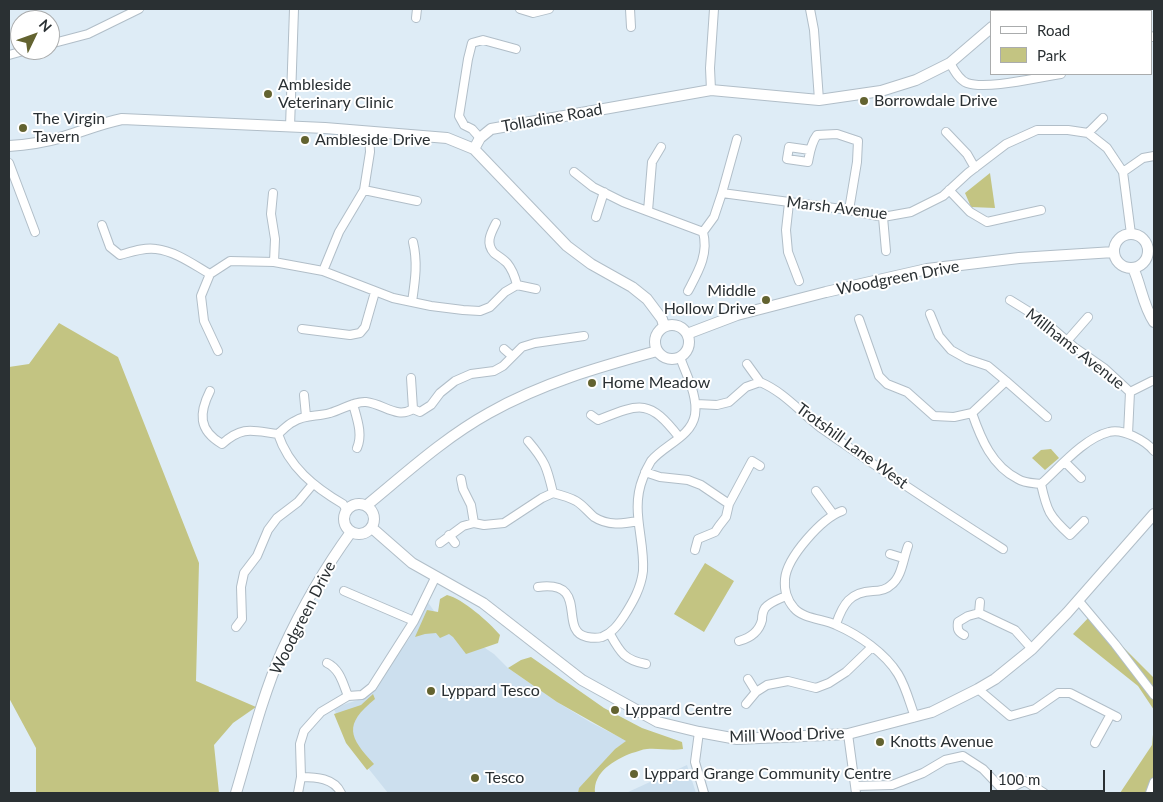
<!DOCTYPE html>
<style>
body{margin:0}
#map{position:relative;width:1163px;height:802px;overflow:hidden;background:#deecf6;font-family:Lato,sans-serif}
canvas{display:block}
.frame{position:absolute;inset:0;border:10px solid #2a3033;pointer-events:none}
.legend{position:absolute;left:990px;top:10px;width:162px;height:65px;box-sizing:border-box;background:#fff;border:1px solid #aaacad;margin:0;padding:6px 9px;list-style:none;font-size:15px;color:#2a3033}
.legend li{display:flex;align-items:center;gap:10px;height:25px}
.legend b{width:25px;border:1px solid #aaacad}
.north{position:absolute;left:10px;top:10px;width:50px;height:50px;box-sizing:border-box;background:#fff;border:1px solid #aaacad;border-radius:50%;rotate:48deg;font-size:14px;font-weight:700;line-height:20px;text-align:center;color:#2a3033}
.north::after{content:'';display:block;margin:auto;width:18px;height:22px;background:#636330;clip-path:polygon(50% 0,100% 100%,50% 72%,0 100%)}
.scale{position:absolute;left:990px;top:770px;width:115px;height:22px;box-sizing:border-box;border:2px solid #2a3033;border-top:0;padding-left:6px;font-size:15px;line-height:18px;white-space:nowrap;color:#2a3033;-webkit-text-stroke:4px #fff;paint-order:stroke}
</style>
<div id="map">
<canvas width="1163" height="802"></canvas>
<div class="frame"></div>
<ul class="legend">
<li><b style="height:6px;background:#fff"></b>Road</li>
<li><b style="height:14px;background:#c3c482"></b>Park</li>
</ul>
<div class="north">N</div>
<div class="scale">100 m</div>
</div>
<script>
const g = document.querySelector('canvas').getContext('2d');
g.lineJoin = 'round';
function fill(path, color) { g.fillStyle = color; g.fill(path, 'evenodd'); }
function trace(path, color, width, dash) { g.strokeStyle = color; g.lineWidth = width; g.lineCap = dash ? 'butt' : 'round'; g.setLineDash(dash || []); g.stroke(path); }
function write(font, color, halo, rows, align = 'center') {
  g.font = font + ' Lato,sans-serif'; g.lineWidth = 4; g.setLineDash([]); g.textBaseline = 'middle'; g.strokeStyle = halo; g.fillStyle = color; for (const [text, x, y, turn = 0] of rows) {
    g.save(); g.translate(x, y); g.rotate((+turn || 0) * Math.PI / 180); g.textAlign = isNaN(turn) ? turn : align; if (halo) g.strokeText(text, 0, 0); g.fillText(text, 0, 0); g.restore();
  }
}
const built = new Path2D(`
 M 427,601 L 444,625 L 473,640 L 494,654 L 508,668 L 557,702 L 590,722 L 627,741 L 615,749 L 600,766 L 582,793 L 388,793 L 364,763 L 333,708 L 358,700 L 372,692 L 393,659 L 409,639 Z
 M 687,765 L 696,793 L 626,793 Z`);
const green = new Path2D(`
 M 990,173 L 995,208 L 971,207 L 965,193 Z
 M 59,323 L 118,357 L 199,563 L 196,681 L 256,707 L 233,723 L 214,745 L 219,793 L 36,793 L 36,748 L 9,698 L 9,367 L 29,364 Z
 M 1051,449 L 1059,458 L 1045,470 L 1032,458 L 1041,450 Z
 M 705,563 L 734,581 L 704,632 L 674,614 Z
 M 447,595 C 463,599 489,622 500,635 L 498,643 L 466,654 L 453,637 L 449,634 L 440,638 L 436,633 L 425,634 L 415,637 L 427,610 L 438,612 L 440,599 Z
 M 1091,615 L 1154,678 L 1154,710 L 1138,686 L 1073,634 Z
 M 531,657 L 604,708 L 642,728 L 682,742 L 683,749 C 671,751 659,748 647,749 C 642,749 637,752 632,753 C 614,760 593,772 595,793 L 578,793 L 579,788 L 615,749 L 626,741 L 557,702 L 508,668 L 521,660 Z
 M 373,694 L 375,699 C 343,725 349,737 374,764 L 367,770 L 346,743 L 334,714 L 361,705 Z
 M 1154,724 L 1154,793 L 1120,793 L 1152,745 Z`);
const street = new Path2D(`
 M 520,9 L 533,13 L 549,9
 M 630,9 L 631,27
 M 810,9 L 814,30 L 819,100
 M 416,18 L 417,9
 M 1152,37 L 1154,36
 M 50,44 L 88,34 L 139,9
 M 9,55 L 27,50
 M 950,63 C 954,70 959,80 967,83 C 987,90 1039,77 1061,74
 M 711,90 L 710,68 L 714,9
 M 290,127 L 294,9
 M 946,132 L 967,154 L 975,168
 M 1088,133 L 1103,118
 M 480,138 L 472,129 L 464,125 L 459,116 L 468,59 L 472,43 L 483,40 L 516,49
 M 810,150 L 789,147 L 787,159 L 808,162 C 810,152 811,143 817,135 L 837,134 L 858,141 L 857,162 L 849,210
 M 9,163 L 35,232
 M 574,172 L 593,187 L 623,202 L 703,232 L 714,217 L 722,193 L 849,210 L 883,217 L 911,212 L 943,196 L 968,173 L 1006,144 L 1037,130 L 1068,130 L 1088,133 L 1107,148 L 1123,172 L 1131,234
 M 1123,172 L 1143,158 L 1154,156
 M 364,190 L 417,201
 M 949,190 L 970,212 L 987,222 L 1041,210
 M 273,193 L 271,214 L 275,239 L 274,262
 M 722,193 L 737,139
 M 789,203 L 786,230 L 788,252 L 799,281
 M 648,211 L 652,162 L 661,147
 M 596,217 L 604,192
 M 883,217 L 886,251
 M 102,225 L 110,247 L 120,255 C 131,252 144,247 156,249 C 175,251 194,265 210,274
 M 323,271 L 339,232 L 364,190 L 370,152 L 369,132
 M 517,285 L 536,289
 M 688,291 C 698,272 709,254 703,232
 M 1010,300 L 1044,321 L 1074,347 L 1104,368 L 1130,392 L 1128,434
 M 412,302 C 415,281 418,263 413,242
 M 930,314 L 939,336 L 951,350 L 967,359 L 988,366 L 1006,381 L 972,413 C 981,439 992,466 1018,479 C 1024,483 1033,483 1041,484 C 1059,468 1084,438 1109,432 C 1123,428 1146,441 1154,451
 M 859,319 L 879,376 L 887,384 L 907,392 L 934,416 L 954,417 L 972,413
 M 302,329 L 350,335 L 360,333 L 365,327 L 375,292
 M 1067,341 L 1088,317
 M 504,349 L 512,356
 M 218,351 L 204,321 L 201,296 L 210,274 L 230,261 L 274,262 L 323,271 L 393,298 L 431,306 L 463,310 L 480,311 L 490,307 L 505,292 L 517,285 C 515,277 512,269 507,263 C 503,259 498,256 494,253 C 485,243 491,233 496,223
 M 747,364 L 760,382
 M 411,378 L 413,409
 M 1006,381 L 1047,417
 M 210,391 C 199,413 198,430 222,444 C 243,425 253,431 278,434
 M 1130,392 L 1152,381
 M 304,395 L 306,416
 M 353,404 C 357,419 363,434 357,448
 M 696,404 L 717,405 L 729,402 L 746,387 L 760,382 C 784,392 800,412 821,428 C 881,470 942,510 1003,549
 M 591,415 L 598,420 C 641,403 649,399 679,437
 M 278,434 C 283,430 287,425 293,422 C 305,414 317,417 330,413 C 342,410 354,401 366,402 C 384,404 397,419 413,409 L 420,412 L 431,405 L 440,393 L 455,381 L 471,374 L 494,371 L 503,366 L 522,347 L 535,343 L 584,336
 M 278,434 C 289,467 314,487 343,504 L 346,509
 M 528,441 C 545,461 547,467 553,493
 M 1065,462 L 1081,478
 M 645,472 L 660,477 L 688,480 L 701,485 L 729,504
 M 461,479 L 463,489 L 471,505 L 474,523
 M 1041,484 C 1047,511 1049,516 1070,535 L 1084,521
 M 816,491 L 833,514
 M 842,511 C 822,518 787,557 785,579 C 784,590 787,600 794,608 C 803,619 824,619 836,625 C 859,635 885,653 898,674 C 906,687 910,704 915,717
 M 449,535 L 455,543
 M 440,543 L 463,526 L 474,523 L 484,525 L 504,523 L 542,498 L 553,493 C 561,495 569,497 576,501 C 583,505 588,512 594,517 C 608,526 623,524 637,521
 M 695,550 L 698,539 L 715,532 L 719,526 L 726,517 L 729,504 L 752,461 L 760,466
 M 890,554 L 903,558
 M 538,587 C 591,580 557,631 587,637 C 592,638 598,638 602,637 C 612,633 618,625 624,616 C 633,602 641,588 643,571 C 645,539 630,510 643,478 C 645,472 648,466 651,461 C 664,445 691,437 695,415 C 698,395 686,375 680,357
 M 344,591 L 414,621
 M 1078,600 L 1115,644 L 1154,695
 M 979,613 L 980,602
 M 836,624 C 843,604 850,592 873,591 C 880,591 886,590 891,585 C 902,577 903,559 908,546
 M 236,627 L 242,619 L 241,587 L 244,573 L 257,556 L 268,530 L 277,518 L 298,502 L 313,484
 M 610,634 C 620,652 624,660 646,664
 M 964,635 C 958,632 957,629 958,622 L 968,616 L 979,613 L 1015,630 L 1032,649
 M 739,641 C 750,638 759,632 762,620 C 762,617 763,611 765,608 C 770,602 779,599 786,596
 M 327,663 C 340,669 343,684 348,696
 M 748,679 L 756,692
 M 978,689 L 1010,716 L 1035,709 L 1058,693 L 1070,693 L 1117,717
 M 746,704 L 756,692 L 767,685 L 788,681 L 816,688 L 829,683 L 846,672 L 872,647
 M 699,732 L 695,762 L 704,793
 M 848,734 L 856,793
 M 1095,743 L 1111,714
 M 301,777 C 316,777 334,778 341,793
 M 855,786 L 892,785 L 923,773 L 945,760 L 963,756 L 983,769 L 1003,790
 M 298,793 L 301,777 L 300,744 L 304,731 L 321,712 L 348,696 L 362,695 L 372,687 L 414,621 L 436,576
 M 1000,793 L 1025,781 L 1044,793
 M 1150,793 L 1154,782`);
const secondary = new Path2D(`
 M 1007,11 L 1009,9
 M 9,146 C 27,145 45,142 63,137 C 83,131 102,123 122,119 L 325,128 L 447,138 L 474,149 L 567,246 L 591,264 L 632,287 L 647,299 L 662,319 L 664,326
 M 474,149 L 480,138 L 491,129 L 711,90 L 819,100 L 881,91 L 916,80 L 950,63 L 992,27
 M1114 251a17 17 0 1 1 34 0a17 17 0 1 1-34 0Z
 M 1133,268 C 1141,285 1143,306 1154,322
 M655 342a17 17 0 1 1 34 0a17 17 0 1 1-34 0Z
 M 687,334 L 737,315 L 826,292 L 927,269 L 1019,258 L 1114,252
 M344 519a15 15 0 1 1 30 0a15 15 0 1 1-30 0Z
 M 367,505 C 406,473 444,438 489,413 C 542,383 599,367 657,351
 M 372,528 L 412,563 L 483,603 L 582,680 L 658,722 L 699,732 L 737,739 L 848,734 L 932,712 L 978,689 L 995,679 L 1032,649 L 1067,613 L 1154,514
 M 236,793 C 250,746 262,697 282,651 C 301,610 324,569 351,532`);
const markers = [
 [268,94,5,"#636330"],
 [864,101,5,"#636330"],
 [23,128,5,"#636330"],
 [305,140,5,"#636330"],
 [766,300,5,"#636330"],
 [592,383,5,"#636330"],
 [431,691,5,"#636330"],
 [615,710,5,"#636330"],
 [880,742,5,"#636330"],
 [634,774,5,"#636330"],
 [475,778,5,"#636330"]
];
const poiNames = [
 ["Ambleside",278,85],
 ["Veterinary Clinic",278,103],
 ["Borrowdale Drive",874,101],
 ["The Virgin",33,119],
 ["Tavern",33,137],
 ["Ambleside Drive",315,140],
 ["Middle",756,291,"right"],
 ["Hollow Drive",756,309,"right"],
 ["Home Meadow",602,383],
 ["Lyppard Tesco",441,691],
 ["Lyppard Centre",625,710],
 ["Knotts Avenue",890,742],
 ["Lyppard Grange Community Centre",644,774],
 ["Tesco",485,778]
];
const streetNames = [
 ["Tolladine Road",552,118,-10],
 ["Marsh Avenue",837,208,7],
 ["Woodgreen Drive",898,278,-11],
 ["Millhams Avenue",1075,349,38],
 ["Trotshill Lane West",852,446,36],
 ["Woodgreen Drive",303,618,-63],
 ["Mill Wood Drive",787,735,-2]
];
fill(built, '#ccdfee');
fill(green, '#c3c482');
trace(street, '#b1bec8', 10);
trace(secondary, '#b1bec8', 12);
trace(street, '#fff', 8);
trace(secondary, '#fff', 10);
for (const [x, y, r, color] of markers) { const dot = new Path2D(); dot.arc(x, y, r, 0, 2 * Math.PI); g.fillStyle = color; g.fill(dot); trace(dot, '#fff', 2); }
write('16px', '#2a3033', '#fff', poiNames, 'left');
write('16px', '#2a3033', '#fff', streetNames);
</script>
